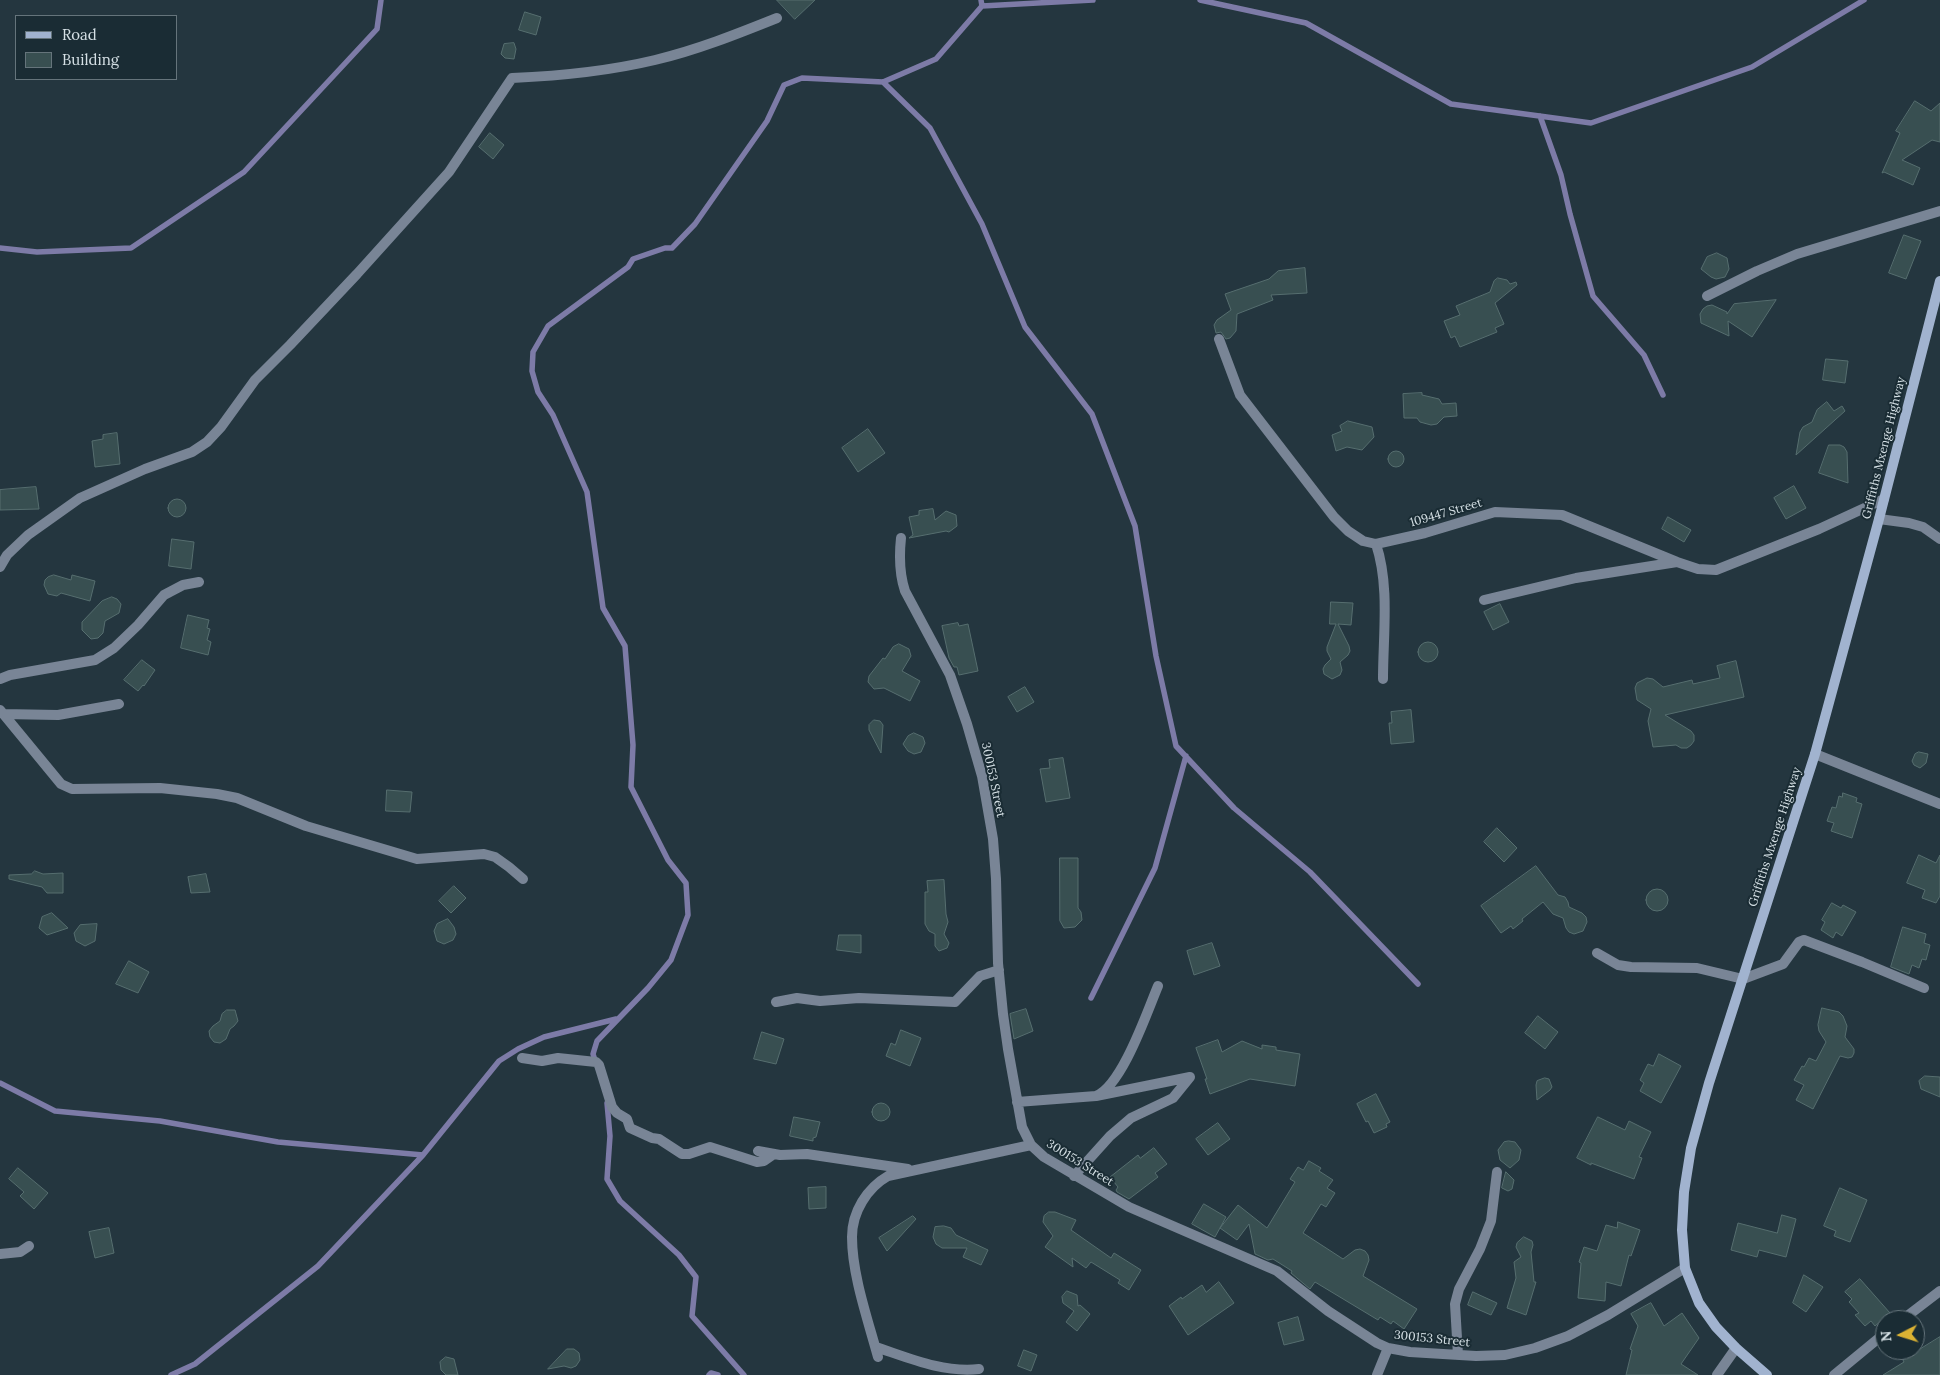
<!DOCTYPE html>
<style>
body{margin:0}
#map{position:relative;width:1940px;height:1375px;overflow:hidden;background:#24363f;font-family:Lora,serif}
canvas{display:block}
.legend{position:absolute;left:15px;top:15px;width:162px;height:65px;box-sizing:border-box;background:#1a2c34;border:1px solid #65747b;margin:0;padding:6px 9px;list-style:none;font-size:15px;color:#d5e0e5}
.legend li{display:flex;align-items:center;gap:10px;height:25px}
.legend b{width:25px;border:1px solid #65747b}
.north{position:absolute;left:1875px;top:1310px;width:50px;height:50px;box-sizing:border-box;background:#1a2c34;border:1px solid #65747b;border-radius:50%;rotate:265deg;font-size:14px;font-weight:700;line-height:20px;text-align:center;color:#d5e0e5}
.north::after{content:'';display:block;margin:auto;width:18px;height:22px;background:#dbb233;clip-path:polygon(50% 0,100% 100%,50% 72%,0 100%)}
</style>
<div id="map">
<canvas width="1940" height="1375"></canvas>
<ul class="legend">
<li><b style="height:6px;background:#a1b3cf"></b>Road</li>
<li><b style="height:14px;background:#384f51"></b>Building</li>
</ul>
<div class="north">N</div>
</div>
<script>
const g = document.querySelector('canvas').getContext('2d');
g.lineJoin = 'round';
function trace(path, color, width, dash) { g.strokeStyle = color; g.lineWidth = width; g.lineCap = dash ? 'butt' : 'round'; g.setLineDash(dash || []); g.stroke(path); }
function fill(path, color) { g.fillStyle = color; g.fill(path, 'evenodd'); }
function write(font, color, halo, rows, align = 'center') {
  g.font = font + ' Lora,serif'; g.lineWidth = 4; g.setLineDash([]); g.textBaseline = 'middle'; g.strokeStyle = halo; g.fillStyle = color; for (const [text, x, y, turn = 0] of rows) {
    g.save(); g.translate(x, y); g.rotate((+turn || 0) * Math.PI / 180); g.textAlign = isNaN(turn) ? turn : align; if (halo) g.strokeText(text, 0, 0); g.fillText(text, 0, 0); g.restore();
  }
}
const stream = new Path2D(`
 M 1200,0 L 1306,23 L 1451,104 L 1591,123 L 1752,67 L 1864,0
 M 982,6 L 1093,0
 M 883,82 L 930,128 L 982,224 L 1025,327 L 1092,414 L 1135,526 L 1156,656 L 1176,746 L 1234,808 L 1310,872 L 1418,984
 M 1540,116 L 1561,175 L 1570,214 L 1593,296 L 1644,355 L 1663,395
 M 0,248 L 37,252 L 131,248 L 244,172 L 377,29 L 381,0
 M 1091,998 L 1155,868 L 1186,756
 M 596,1063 L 593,1054 L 597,1041 L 648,988 L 671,960 L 688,915 L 686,883 L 668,860 L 631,787 L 633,745 L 625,646 L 603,608 L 587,492 L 553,415 L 538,392 L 532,371 L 533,352 L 548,326 L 628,267 L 633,259 L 665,248 L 672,248 L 695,224 L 767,121 L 784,85 L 802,78 L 883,82 L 936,59 L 982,6 L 981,0
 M 0,1083 L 55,1111 L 160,1121 L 278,1142 L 423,1155
 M 607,1103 L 610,1136 L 607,1179 L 620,1201 L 679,1255 L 696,1277 L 692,1316 L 744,1375
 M 171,1375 L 195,1364 L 318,1266 L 423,1155 L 499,1061 L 518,1049 L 544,1037 L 616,1019
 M 709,1375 L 711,1373 L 718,1375`);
const building = new Path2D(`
 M 777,0 L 815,0 L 795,19 Z
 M 525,12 L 541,17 L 536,35 L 519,30 Z
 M 514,43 L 516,49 L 514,59 L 505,58 L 501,54 L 504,44 Z
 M 1915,101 L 1931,111 L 1940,103 L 1940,142 L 1932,140 L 1902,160 L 1920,168 L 1913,185 L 1884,172 L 1882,173 L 1900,133 L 1896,131 Z
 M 490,133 L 504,145 L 493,159 L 479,147 Z
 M 1904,235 L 1921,241 L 1906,279 L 1889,273 Z
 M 1717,253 L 1727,258 L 1729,269 L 1725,277 L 1716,279 L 1711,277 L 1701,269 L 1707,257 Z
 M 1305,268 L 1307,293 L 1271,295 L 1273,300 L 1237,314 L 1236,331 L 1230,338 L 1226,339 L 1221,332 L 1216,333 L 1214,325 L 1217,320 L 1231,310 L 1225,294 L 1269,279 L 1278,271 Z
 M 1498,278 L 1507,280 L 1510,284 L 1516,282 L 1517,285 L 1495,303 L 1504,324 L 1495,328 L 1497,332 L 1460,347 L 1455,336 L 1451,338 L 1444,321 L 1460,315 L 1456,306 L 1490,292 L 1494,281 Z
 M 1776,300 L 1752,337 L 1728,321 L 1729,336 L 1701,323 L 1700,314 L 1703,309 L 1707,306 L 1712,305 L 1727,312 L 1727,314 L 1734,304 Z
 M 1826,359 L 1848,361 L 1845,383 L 1823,380 Z
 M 1422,393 L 1422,395 L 1439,399 L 1442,404 L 1456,403 L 1457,416 L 1444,417 L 1437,424 L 1431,425 L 1420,422 L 1417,418 L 1404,418 L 1403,394 Z
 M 1827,402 L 1834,411 L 1842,406 L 1845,411 L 1796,455 L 1800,432 L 1803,427 L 1812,422 L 1817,410 Z
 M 1348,421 L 1372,427 L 1374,437 L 1362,450 L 1347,447 L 1336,451 L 1332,435 L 1342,431 L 1340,426 Z
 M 868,429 L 885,453 L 858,472 L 842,448 Z
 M 117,433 L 120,464 L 95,467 L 92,441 L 103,439 L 103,435 Z
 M 1829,445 L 1840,445 L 1844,447 L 1847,452 L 1848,483 L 1819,473 Z
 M1388 459a8 8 0 1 1 16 0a8 8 0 1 1-16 0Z
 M 1794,486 L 1806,508 L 1786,519 L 1774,498 Z
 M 36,487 L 39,509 L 0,510 L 0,490 Z
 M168 508a9 9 0 1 1 18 0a9 9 0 1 1-18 0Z
 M 933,509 L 935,520 L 946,511 L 956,515 L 957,526 L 949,532 L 946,531 L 909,538 L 913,535 L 909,517 L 919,515 L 919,511 Z
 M 1668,517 L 1691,530 L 1684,542 L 1662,529 Z
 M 172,539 L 194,542 L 191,569 L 169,566 Z
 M 54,575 L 71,580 L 72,575 L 95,581 L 90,601 L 61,593 L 57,596 L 48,594 L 44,585 L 45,580 L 48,577 Z
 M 112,597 L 117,599 L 121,604 L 119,613 L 105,621 L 103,633 L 98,638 L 91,639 L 82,630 L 82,622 L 102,601 Z
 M 1331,602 L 1353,603 L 1351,625 L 1338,624 L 1349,646 L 1350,651 L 1348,655 L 1340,662 L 1342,670 L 1340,675 L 1332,679 L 1324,674 L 1323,669 L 1325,665 L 1331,659 L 1327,651 L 1327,647 L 1336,624 L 1330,624 Z
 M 1500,604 L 1509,622 L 1493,630 L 1484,612 Z
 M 188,615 L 209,620 L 207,628 L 210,629 L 207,640 L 211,642 L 208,655 L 181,648 Z
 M 958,623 L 959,626 L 968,624 L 978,671 L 959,675 L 957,667 L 954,667 L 949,658 L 942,626 Z
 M1418 652a10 10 0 1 1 20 0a10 10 0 1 1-20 0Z
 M 899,644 L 909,649 L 911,656 L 902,671 L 920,681 L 910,701 L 884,688 L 874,689 L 868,682 L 869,676 L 883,658 L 885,659 L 893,647 Z
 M 142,660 L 155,670 L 144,686 L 143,685 L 138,691 L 124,680 Z
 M 1736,661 L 1744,697 L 1665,715 L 1691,731 L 1694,735 L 1694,741 L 1691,745 L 1687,748 L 1681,748 L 1676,745 L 1653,747 L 1648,721 L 1651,709 L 1637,700 L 1635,688 L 1637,683 L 1647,678 L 1653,679 L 1663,687 L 1692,680 L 1693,684 L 1720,678 L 1717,666 Z
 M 1025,687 L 1034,702 L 1017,712 L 1008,697 Z
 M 1411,710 L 1414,742 L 1391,744 L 1389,723 L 1392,723 L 1391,712 Z
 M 874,720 L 880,721 L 883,725 L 881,753 L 869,730 L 869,725 Z
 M 914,733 L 923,737 L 925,743 L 921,752 L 914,754 L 908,751 L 903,744 L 908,736 Z
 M 1919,752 L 1928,754 L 1926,763 L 1920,768 L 1914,765 L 1912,761 L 1915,754 Z
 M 1063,758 L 1070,798 L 1046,802 L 1040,769 L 1050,768 L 1049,760 Z
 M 387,790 L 412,792 L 410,812 L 386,811 Z
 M 1843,793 L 1857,798 L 1856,802 L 1862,804 L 1852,838 L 1831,831 L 1834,823 L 1827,821 L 1832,807 L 1836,808 L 1839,796 L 1842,797 Z
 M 1497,828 L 1517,848 L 1504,862 L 1484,842 Z
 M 1919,855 L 1936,863 L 1940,855 L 1940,896 L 1936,903 L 1922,898 L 1925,890 L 1907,883 Z
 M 1060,858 L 1078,858 L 1078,908 L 1081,912 L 1082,920 L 1075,927 L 1064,928 L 1060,921 Z
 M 1536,866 L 1558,895 L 1565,897 L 1568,902 L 1569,907 L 1582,913 L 1586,917 L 1587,922 L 1583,931 L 1574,934 L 1569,932 L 1566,928 L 1563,918 L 1553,914 L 1543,902 L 1522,919 L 1523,921 L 1513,929 L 1511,926 L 1501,933 L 1481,906 Z
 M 35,871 L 43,874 L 63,873 L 63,893 L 47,893 L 42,887 L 9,879 L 9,875 L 31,874 Z
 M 206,874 L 210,892 L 191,893 L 188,877 Z
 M 944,880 L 946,914 L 948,922 L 944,934 L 949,943 L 947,948 L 939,951 L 935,946 L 935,934 L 929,931 L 925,924 L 925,892 L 928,892 L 927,881 Z
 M 454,886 L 466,898 L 451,913 L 439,901 Z
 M1646 900a11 11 0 1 1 22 0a11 11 0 1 1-22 0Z
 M 1832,903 L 1841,908 L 1843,905 L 1856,912 L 1842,936 L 1836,932 L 1833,938 L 1821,930 L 1825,922 L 1822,920 Z
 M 52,913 L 68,928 L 47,935 L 39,928 L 42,917 Z
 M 448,919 L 454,927 L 456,934 L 453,940 L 444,944 L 437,941 L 434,931 L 437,924 Z
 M 97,924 L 95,941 L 85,946 L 76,941 L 74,933 L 80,925 Z
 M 1903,927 L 1926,934 L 1924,943 L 1930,945 L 1926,960 L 1922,959 L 1919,968 L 1912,965 L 1909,974 L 1891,967 Z
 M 839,935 L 861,935 L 861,953 L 837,950 Z
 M 1212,943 L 1220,966 L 1194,975 L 1187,951 Z
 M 129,961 L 149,972 L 138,993 L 116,984 Z
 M 1822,1008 L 1839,1012 L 1843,1016 L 1847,1026 L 1845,1037 L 1854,1049 L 1854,1053 L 1852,1057 L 1848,1058 L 1840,1056 L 1813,1109 L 1796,1100 L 1804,1085 L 1794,1080 L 1802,1066 L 1804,1067 L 1809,1058 L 1816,1061 L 1826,1042 L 1819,1031 L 1818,1025 Z
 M 1026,1009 L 1033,1031 L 1014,1039 L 1010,1014 Z
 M 227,1010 L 235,1010 L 238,1021 L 234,1026 L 230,1029 L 226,1039 L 220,1043 L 214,1042 L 210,1037 L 209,1031 L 213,1026 L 220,1021 L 222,1014 Z
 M 1538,1016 L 1558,1032 L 1545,1049 L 1525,1033 Z
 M 901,1030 L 921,1038 L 910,1066 L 886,1056 L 891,1043 L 895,1045 Z
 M 762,1032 L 784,1039 L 776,1064 L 754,1059 Z
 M 1218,1040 L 1222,1052 L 1242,1041 L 1262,1049 L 1262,1045 L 1276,1047 L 1276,1050 L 1300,1054 L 1295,1086 L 1250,1079 L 1210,1094 L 1205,1079 L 1207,1079 L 1196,1048 Z
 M 1659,1054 L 1681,1066 L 1661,1103 L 1640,1091 L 1644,1083 L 1640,1080 L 1648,1064 L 1653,1066 Z
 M 1925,1076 L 1940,1077 L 1940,1097 L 1921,1089 L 1919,1081 Z
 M 1545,1078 L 1549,1079 L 1552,1087 L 1550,1090 L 1537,1100 L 1536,1085 L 1537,1081 Z
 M 1376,1094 L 1390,1122 L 1386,1124 L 1387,1127 L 1374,1133 L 1368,1121 L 1366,1122 L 1357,1104 Z
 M872 1112a9 9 0 1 1 18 0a9 9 0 1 1-18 0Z
 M 794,1117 L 820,1122 L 816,1137 L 813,1138 L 813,1141 L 790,1136 Z
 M 1598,1117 L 1625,1130 L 1629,1121 L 1651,1132 L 1639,1157 L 1642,1158 L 1634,1179 L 1591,1163 L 1591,1165 L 1577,1158 Z
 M 1218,1123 L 1230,1139 L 1208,1155 L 1196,1139 Z
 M 1509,1141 L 1515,1142 L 1521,1150 L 1519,1160 L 1510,1168 L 1500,1160 L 1498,1150 L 1504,1142 Z
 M 1154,1148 L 1167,1164 L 1155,1173 L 1158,1177 L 1129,1199 L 1117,1192 L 1116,1190 L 1118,1187 L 1110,1177 L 1138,1155 L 1140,1158 Z
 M 1309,1161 L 1321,1168 L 1319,1171 L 1333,1180 L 1327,1188 L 1335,1193 L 1326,1207 L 1321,1204 L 1303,1233 L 1343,1259 L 1355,1250 L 1360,1249 L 1365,1251 L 1368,1255 L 1369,1260 L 1363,1276 L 1417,1309 L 1404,1329 L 1393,1321 L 1391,1324 L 1380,1317 L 1378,1320 L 1315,1282 L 1310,1289 L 1291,1273 L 1292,1271 L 1273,1259 L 1268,1260 L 1255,1254 L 1249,1224 L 1237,1240 L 1220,1228 L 1238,1205 L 1267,1228 L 1295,1182 L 1290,1179 L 1298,1167 L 1303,1170 Z
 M 18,1168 L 48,1193 L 34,1209 L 20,1196 L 24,1192 L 9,1179 Z
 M 1506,1172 L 1514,1180 L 1512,1189 L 1508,1191 L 1502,1188 Z
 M 826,1187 L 826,1208 L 809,1209 L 808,1188 Z
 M 1840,1188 L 1867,1200 L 1850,1242 L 1834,1236 L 1836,1231 L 1824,1226 Z
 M 1204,1204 L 1226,1217 L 1215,1237 L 1192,1224 Z
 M 1049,1212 L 1055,1212 L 1076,1220 L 1071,1230 L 1111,1258 L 1114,1253 L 1141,1270 L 1129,1290 L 1118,1283 L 1120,1280 L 1091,1262 L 1086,1268 L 1072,1258 L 1073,1267 L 1045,1247 L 1053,1236 L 1043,1222 L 1044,1216 Z
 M 1782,1215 L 1796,1219 L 1786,1257 L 1759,1250 L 1757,1257 L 1731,1250 L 1738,1223 L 1777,1233 Z
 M 913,1216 L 916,1219 L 887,1251 L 879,1238 Z
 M 1618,1222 L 1640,1230 L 1631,1256 L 1629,1255 L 1621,1286 L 1606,1282 L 1605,1301 L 1578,1298 L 1581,1263 L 1579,1262 L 1584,1247 L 1597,1251 L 1606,1225 L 1617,1228 Z
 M 944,1226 L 951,1228 L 956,1235 L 988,1250 L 981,1265 L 963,1257 L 967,1248 L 942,1248 L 936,1244 L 933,1237 L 935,1227 Z
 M 109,1228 L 114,1253 L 95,1258 L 89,1232 Z
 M 1524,1237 L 1532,1241 L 1533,1245 L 1531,1252 L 1534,1282 L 1536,1282 L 1526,1315 L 1507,1308 L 1516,1278 L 1514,1262 L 1521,1257 L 1516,1247 L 1517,1243 Z
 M 1804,1275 L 1823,1287 L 1806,1312 L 1793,1303 Z
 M 1860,1279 L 1890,1313 L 1875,1326 L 1871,1321 L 1865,1326 L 1855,1315 L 1859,1313 L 1849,1302 L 1852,1299 L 1845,1292 Z
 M 1219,1282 L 1234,1303 L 1188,1335 L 1169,1306 L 1181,1297 L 1182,1299 L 1202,1285 L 1206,1292 Z
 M 1067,1291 L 1077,1295 L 1078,1306 L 1080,1305 L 1090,1314 L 1077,1331 L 1066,1322 L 1074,1311 L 1063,1303 L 1062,1297 Z
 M 1473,1292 L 1497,1303 L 1491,1315 L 1468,1305 Z
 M 1651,1303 L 1664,1326 L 1682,1313 L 1699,1338 L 1681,1364 L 1698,1375 L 1626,1375 L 1632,1350 L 1630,1349 L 1638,1326 L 1631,1314 Z
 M 1298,1317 L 1304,1340 L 1284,1345 L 1278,1323 Z
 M 1940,1337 L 1940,1375 L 1883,1375 L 1904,1362 L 1903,1360 Z
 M 567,1349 L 574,1349 L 579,1353 L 580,1360 L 576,1366 L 571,1368 L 564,1366 L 548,1369 Z
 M 1024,1350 L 1037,1355 L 1031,1371 L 1018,1366 Z
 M 446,1357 L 454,1359 L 458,1375 L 446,1375 L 441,1370 L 440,1362 Z`);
const street = new Path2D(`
 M 1707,296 L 1757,271 L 1797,254 L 1940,211
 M 1219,339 L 1240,395 L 1334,517 L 1348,531 L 1363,541 L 1376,544 L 1425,533 L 1495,512 L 1562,515 L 1677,562 L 1698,569 L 1716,570 L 1819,529 L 1884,499
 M 1879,519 L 1909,523 L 1923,527 L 1940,539
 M 901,538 C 899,557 899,573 905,591 L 950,675 L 967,724 L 982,776 L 993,839 L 996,879 L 998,963 L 1003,1014 L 1008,1049 L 1022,1127 L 1031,1145 L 1044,1157 L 1129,1207 L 1277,1271 L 1328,1311 L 1377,1343 L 1388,1348 L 1410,1352 L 1476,1356 L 1505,1355 L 1535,1348 L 1568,1336 L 1608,1315 L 1685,1268
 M 1376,544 C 1390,586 1383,635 1383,679
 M 0,567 L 7,555 L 28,535 L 80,498 L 145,469 L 192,452 L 207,442 L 221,427 L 255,380 L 290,345 L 357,274 L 449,172 L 512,78 C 559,76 609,71 655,60 C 697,50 737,34 777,18
 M 1484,600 L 1576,578 L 1677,562
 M 0,679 L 10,675 L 95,660 L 114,648 L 138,625 L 164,595 L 183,585 L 199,582
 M 0,710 L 61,784 L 72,789 L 160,788 L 217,794 L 237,798 L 306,826 L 417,859 L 484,854 L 495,857 L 509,867 L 523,879
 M 3,714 L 58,715 L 119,704
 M 1815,754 L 1940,804
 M 1597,953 L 1618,965 L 1631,967 L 1697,968 L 1743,979 L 1783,964 L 1799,942 L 1804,940 L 1862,962 L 1924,988
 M 776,1002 L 797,998 L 820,1001 L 859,998 L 955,1002 L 980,976 L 999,970
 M 522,1058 L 542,1061 L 558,1058 L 596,1062 L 599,1065 L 612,1107 L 617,1113 L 627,1119 L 630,1128 L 652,1138 L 659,1139 L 682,1154 L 689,1154 L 710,1147 L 757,1162 L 764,1161 L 774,1154
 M 1017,1102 L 1096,1096 C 1122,1086 1147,1012 1158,986
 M 758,1151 L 780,1155 L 807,1154 L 908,1169
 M 1074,1176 L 1110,1136 L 1131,1118 L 1173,1098 L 1190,1077 L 1096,1096
 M 0,1254 L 20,1252 L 29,1246
 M 1902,1320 L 1940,1291
 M 876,1347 C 909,1358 943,1373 979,1369
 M 1458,1355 L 1455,1304 L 1459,1289 L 1480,1249 L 1491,1221 L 1497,1172
 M 878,1357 C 868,1320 852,1275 852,1237 C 852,1212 867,1188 888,1176 L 1031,1145
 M 1377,1375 L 1388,1348
 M 1717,1375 L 1736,1348
 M 1834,1375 L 1885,1333`);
const secondary = new Path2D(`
 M 1767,1375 L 1736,1348 L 1716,1327 L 1699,1303 L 1685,1268 L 1682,1230 L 1684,1192 L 1691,1148 L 1709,1083 L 1815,754 L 1879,519 L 1940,281`);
const streetNames = [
 ["Griffiths Mxenge Highway",1884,448,-76],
 ["109447 Street",1446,513,-16],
 ["300153 Street",993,780,78],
 ["Griffiths Mxenge Highway",1775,837,-72],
 ["300153 Street",1080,1163,32],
 ["300153 Street",1432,1339,6]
];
trace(stream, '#7d7ba7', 5.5);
fill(building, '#384f51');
trace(building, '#566e6f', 1);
trace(street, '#798596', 10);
trace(secondary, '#a1b3cf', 10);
write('12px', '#d5e0e5', '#1a2c34', streetNames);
</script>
